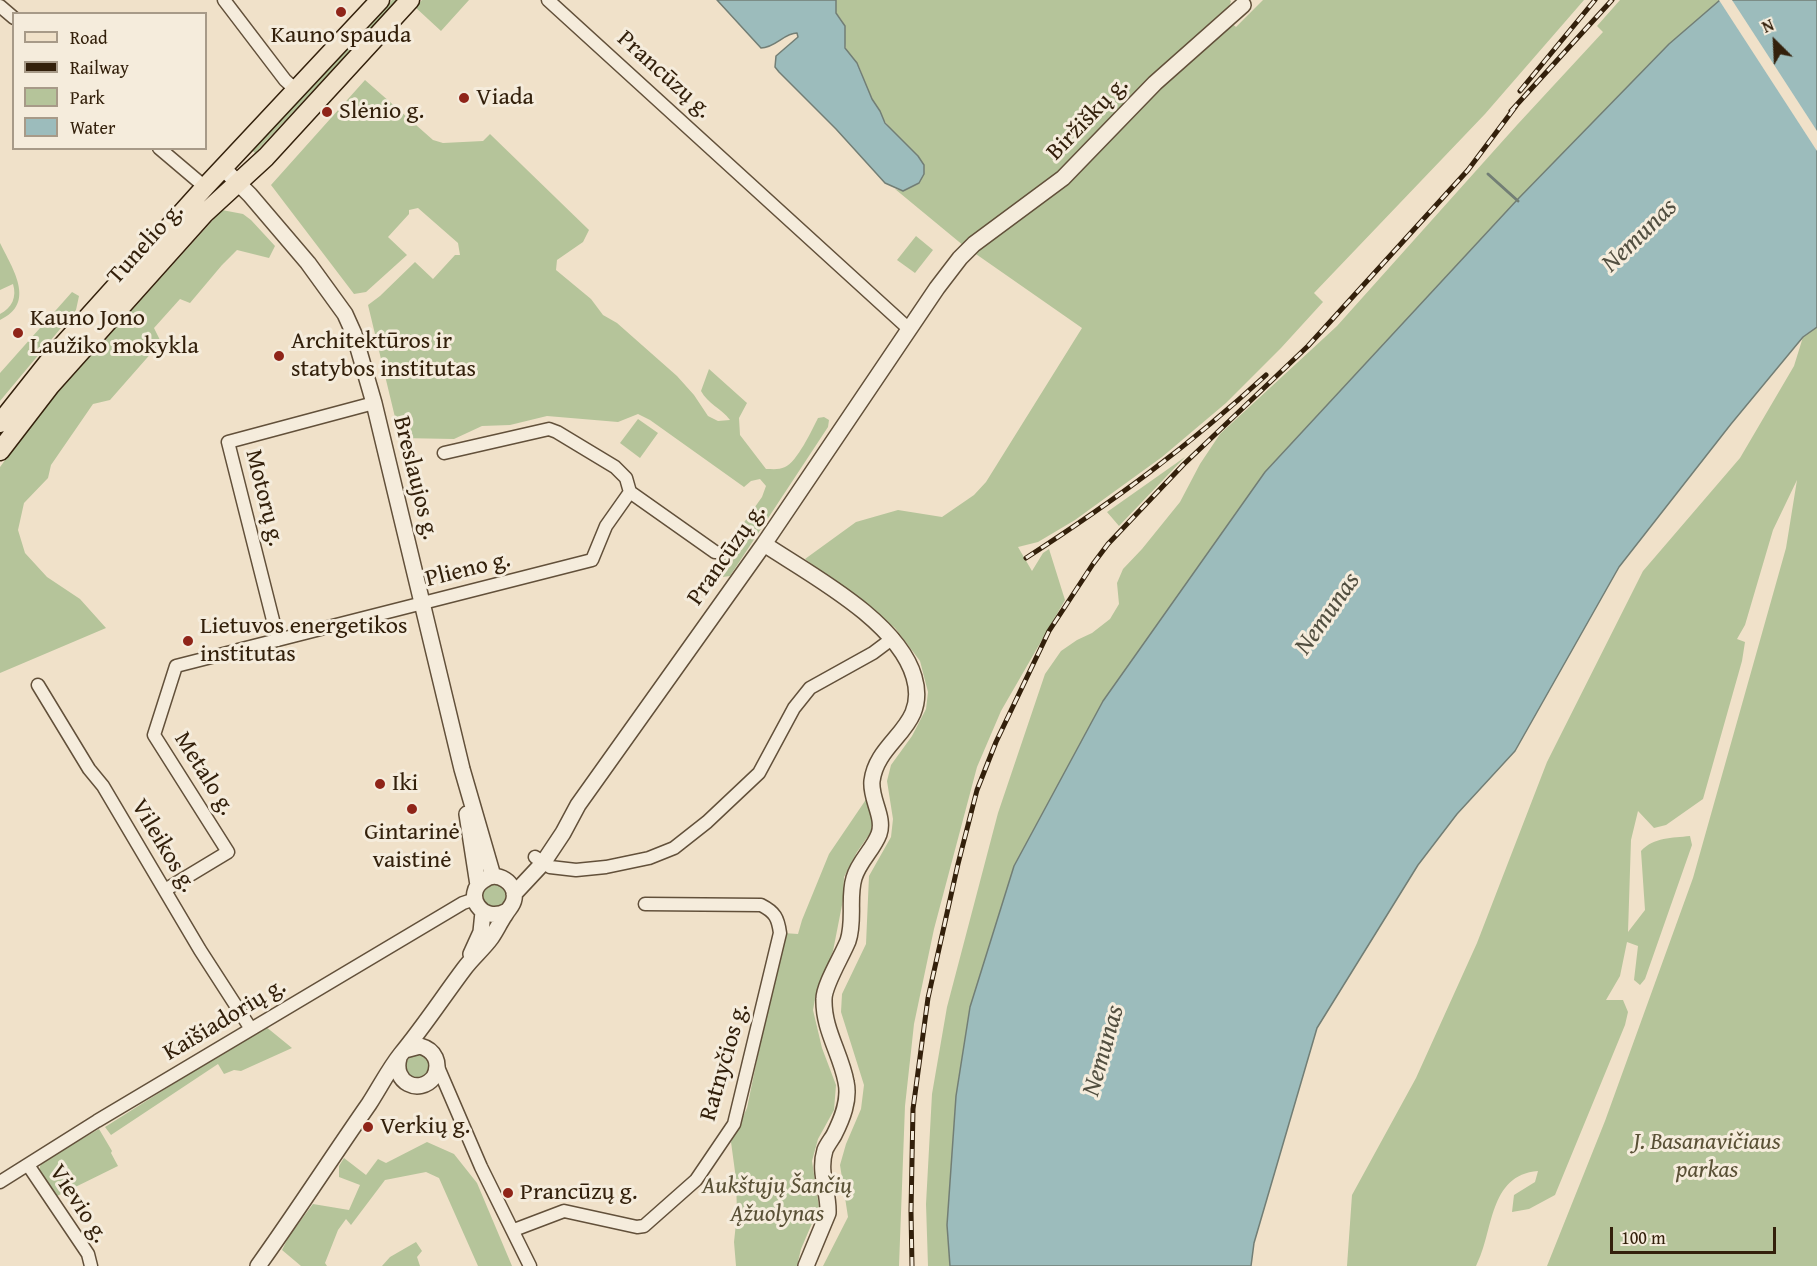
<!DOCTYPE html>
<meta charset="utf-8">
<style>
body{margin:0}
#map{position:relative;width:1817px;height:1266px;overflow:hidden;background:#f0e1c9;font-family:"Gentium Book Plus",serif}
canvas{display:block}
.legend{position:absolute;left:12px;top:12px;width:195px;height:138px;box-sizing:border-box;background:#f5ecdc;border:2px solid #a79a88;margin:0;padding:8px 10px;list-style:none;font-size:18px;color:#33200b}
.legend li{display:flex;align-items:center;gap:12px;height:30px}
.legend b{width:30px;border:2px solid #a79a88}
.north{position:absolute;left:1745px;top:12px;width:60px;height:60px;-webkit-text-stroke:4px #f5ecdc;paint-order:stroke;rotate:336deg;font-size:16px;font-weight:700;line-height:24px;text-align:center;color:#33200b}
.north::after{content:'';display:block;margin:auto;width:21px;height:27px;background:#33200b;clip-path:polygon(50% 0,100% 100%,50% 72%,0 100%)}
.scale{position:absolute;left:1610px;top:1227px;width:166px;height:27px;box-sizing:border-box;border:3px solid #33200b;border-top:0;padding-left:8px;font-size:18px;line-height:21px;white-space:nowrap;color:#33200b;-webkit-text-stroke:4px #f5ecdc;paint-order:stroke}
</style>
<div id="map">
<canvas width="1817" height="1266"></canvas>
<ul class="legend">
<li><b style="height:8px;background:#f0e1c9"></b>Road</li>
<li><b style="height:8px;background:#33200b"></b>Railway</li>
<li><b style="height:16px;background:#b5c49a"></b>Park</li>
<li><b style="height:16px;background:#9cbcbc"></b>Water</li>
</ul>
<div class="north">N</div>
<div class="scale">100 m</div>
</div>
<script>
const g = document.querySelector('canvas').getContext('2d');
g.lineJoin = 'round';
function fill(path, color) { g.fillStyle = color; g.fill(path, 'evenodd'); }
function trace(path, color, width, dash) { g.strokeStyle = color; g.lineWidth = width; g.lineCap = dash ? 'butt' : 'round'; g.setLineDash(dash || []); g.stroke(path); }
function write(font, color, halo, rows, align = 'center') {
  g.font = font + ' "Gentium Book Plus",serif'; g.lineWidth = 6; g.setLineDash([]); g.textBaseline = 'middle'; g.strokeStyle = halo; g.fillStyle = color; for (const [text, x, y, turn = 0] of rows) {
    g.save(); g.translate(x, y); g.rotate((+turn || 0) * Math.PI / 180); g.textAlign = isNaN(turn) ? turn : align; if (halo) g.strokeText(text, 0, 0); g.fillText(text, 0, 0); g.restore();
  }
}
const green = new Path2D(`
 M 392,0 L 397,0 L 255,153 L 252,150 Z
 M 422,0 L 469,0 L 441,31 L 415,7 Z
 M 836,0 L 1230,0 L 1231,1 L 1229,7 L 1187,46 L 1065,169 L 964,246 L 895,189 L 903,191 L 908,146 C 889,130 877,112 867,89 C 864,81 862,71 857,63 C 853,58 847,54 846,48 C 842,34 850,27 836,13 Z
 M 1263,0 L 1584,0 L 1485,114 L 1314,293 L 1323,302 L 1281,348 L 1226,403 L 1162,457 L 1075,520 L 1038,542 L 1018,547 L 1032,571 L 1043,553 L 1049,549 L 1065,600 L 1001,711 L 977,767 L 934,929 L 914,1024 L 905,1106 L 899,1266 L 823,1266 L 848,1217 L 840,1165 L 846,1144 L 861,1109 L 864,1085 L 841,1012 L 842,994 L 866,944 L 869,876 L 891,837 L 893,819 L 887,781 L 891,765 L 912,736 L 926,709 L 928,692 L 920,661 L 895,628 L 805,559 L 856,522 L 898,510 L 942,517 L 974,495 L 986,482 L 1082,328 L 973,252 L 1029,212 L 1067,181 L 1141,105 L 1229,21 L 1236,27 Z
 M 1620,0 L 1720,0 L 1669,44 L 1517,200 L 1265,472 L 1103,701 L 1014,866 L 970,1007 L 956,1096 L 947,1225 L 950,1266 L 928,1266 L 926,1204 L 932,1094 L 947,1007 L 998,813 L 1045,674 L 1061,651 L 1077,640 L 1092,633 L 1110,619 L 1119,604 L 1117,583 L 1123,569 L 1142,549 L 1180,502 L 1200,464 L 1220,434 L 1337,326 L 1517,125 L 1603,32 L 1597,26 Z
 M 365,80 L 433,140 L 443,143 L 483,141 L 490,134 L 589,230 L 583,242 L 557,260 L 556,270 L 591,299 L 603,315 L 617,323 L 677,376 L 694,395 L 708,416 L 718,421 L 730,420 C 721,408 708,404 701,391 L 709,369 L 747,403 L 739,418 L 740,435 L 766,469 C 773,469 779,470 785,467 C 797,462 812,430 818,418 L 824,417 L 829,420 L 828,427 L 730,576 L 723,577 L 719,565 L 721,555 L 762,497 L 766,486 L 760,479 L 751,481 L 744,487 L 650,420 L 638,414 L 618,422 L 547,416 L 510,425 L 482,426 L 454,439 L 400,438 L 368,305 L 380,296 L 415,262 L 433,279 L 455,255 L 460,255 L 458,243 L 418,208 L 409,210 L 409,214 L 388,237 L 407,255 L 366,292 L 354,294 L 271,185 Z
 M 222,210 L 243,214 L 251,220 L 275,246 L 269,258 L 237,250 L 222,265 L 190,303 L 180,299 L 154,328 L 161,342 L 110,400 L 93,404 L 51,465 L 48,478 L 24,503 L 18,530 L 25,553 L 47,577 L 80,599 L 106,628 L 0,673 L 0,467 L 42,410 Z
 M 916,236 L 933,250 L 915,273 L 897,260 Z
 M 0,243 C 12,268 37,303 0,320 L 0,314 C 12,308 17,297 13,284 L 0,290 Z
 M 72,292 L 79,296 L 76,310 L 0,401 L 0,373 Z
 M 1817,327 L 1817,1266 L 1547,1266 L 1605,1121 L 1693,878 L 1786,548 L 1797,480 L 1773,530 L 1745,625 L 1737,639 L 1745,642 L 1742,661 L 1703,799 L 1666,825 L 1654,828 L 1638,811 L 1631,840 L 1628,932 L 1645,910 L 1641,851 C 1654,837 1672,838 1690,836 L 1692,845 L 1645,979 L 1640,985 L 1634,980 L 1638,946 L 1627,942 L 1620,976 L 1606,1000 L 1623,1000 L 1628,1012 L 1625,1025 L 1555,1195 L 1529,1209 L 1512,1212 L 1514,1195 L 1535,1182 L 1538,1171 C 1488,1175 1494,1232 1476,1266 L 1347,1266 L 1352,1195 L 1416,1078 L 1477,943 L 1547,762 L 1643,571 L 1740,458 L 1794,366 L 1803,337 Z
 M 638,419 L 658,433 L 640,458 L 620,443 Z
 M 1185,457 L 1119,526 L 1107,512 Z
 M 867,798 L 873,818 L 871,832 L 857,852 L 844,877 L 843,900 L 833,951 L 816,994 L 813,1010 L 822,1048 L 836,1085 L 834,1110 L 818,1139 L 812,1161 L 819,1207 L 801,1249 L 797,1266 L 736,1266 L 734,1242 L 737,1214 L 736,1179 L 731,1142 L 747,1108 L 783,933 L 798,934 L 802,920 L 829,854 Z
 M482 895a12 12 0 1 1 24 0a12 12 0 1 1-24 0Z
 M 265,1026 L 292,1048 L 241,1071 L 234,1070 L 224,1074 L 218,1064 L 111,1135 L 105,1127 Z
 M406 1066a12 12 0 1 1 24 0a12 12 0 1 1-24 0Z
 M 99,1129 L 112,1151 L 111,1153 L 118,1166 L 55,1197 C 48,1187 34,1174 42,1162 Z
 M 427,1142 L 454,1154 L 477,1183 L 512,1266 L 478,1266 L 439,1178 L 426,1172 L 385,1180 L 351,1225 L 346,1219 L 338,1230 L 325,1263 L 327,1266 L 301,1266 L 282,1250 L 289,1236 L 313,1204 L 349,1210 L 360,1185 L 339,1177 L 339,1166 L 344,1158 L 366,1175 L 378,1159 L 386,1163 Z
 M 416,1242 L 422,1251 L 417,1257 L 420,1266 L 382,1266 L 390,1257 Z`);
const water = new Path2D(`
 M 717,0 L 836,0 L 836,13 L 845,26 L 845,48 L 857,63 L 872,99 L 880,111 L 885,123 L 918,156 L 924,165 L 924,174 L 919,183 L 903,191 L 885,183 L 836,129 L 779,72 L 775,67 L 776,56 L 798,37 L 797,33 C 784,33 775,48 761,48 Z
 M 1720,0 L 1817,0 L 1817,327 L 1803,337 L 1731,424 L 1619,567 L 1515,751 L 1457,814 L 1418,865 L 1317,1028 L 1254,1243 L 1251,1266 L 950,1266 L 947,1225 L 956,1096 L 970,1007 L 1014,866 L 1103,701 L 1265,472 L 1517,200 L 1669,44 Z`);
const pier = new Path2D(`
 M 1719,0 L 1732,0 L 1817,131 L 1817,151 Z`);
const stream = new Path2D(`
 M 1488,174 L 1518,201`);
const minor = new Path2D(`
 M 224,0 L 285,80 L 297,91
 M 548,0 L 909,329
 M 0,6 L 14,18
 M 159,148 L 205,187
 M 630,492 L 715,552
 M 278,640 L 228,442 L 374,403
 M 238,650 L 592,560 L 606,526 L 630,492 L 626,478 L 615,467 L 557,432 L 549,429 L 444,453
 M 38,685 L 89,769 L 103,786 L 200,950 L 251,1029
 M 535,857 L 550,867 L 576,870 L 606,867 L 649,858 L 674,848 L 707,822 L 759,773 L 794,708 L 810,688 L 873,653 L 893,638
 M 165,890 L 228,852 L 154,735 L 176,666 L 231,652
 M 438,1067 L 481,1167 L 530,1266
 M 28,1165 L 88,1254 L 91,1266
 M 0,1182 L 97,1121 L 463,903 L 475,899
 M 514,1230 L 564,1211 L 637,1227 L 644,1226 L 696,1180 L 734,1124 L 780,933 C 778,918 775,912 761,905 L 645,904`);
const tertiary = new Path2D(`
 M 223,168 L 250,195 L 308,263 L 345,314 L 354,334 L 374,403 L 462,769 L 493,876
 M 764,544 C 811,575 898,621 914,677 C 929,728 877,739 872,781 C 870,799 885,817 879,834 C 873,850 859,861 854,878 C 848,898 855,920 848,941 C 842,956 824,985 824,999 C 823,1029 841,1054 846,1082 C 850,1100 842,1119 834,1135 C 831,1140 827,1145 825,1150 C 818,1173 829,1191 828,1213 L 806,1266
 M 467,814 L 478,885
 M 514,894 L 543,863 L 563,833 L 578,805 L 764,544 L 937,288 L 960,258 L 974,244 L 1063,178 L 1155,83 L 1243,5
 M 471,954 L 481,932 L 483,912
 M 399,1058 C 392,1082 419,1096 434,1077 C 441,1063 435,1050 420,1046 L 405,1050
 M 258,1266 C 296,1213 332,1157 369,1104 C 380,1087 389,1069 401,1054 C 424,1026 443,997 464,969 C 472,958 483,949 491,938 C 496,931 500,922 505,915 C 508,909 513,906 514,899 C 517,883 497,870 484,880 C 462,894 482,925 507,911`);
const primary = new Path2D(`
 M 0,423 L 53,356 L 205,187 L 380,0
 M 0,451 L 50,386 L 205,213 L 266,157 L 410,0`);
const rail = new Path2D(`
 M 1520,91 L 1595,0
 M 1511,111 L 1612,0
 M 1026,558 C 1114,501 1189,446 1266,375
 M 912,1266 L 911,1211 L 913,1109 L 928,998 L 958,864 L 977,790 L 996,742 L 1049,631 L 1093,564 L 1108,544 L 1183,465 L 1308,346 L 1468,170 L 1516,106`);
const markers = [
 [341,12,6,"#8f2418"],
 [464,98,6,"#8f2418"],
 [327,112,6,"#8f2418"],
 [18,333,6,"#8f2418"],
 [279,356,6,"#8f2418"],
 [188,641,6,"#8f2418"],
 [380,784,6,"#8f2418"],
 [412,809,6,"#8f2418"],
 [368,1127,6,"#8f2418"],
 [508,1193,6,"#8f2418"]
];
const poiNames = [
 ["Kauno spauda",341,36,"center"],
 ["Viada",476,98],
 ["Slėnio g.",339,112],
 ["Kauno Jono",30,319],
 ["Laužiko mokykla",30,347],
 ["Architektūros ir",291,342],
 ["statybos institutas",291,370],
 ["Lietuvos energetikos",200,627],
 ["institutas",200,655],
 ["Iki",392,784],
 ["Gintarinė",412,833,"center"],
 ["vaistinė",412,861,"center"],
 ["Verkių g.",380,1127],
 ["Prancūzų g.",520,1193]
];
const streetNames = [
 ["Prancūzų g.",664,75,42],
 ["Biržiškų g.",1088,119,-46],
 ["Tunelio g.",146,244,-48],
 ["Breslaujos g.",415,478,76],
 ["Motorų g.",264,498,76],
 ["Prancūzų g.",727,555,-55],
 ["Plieno g.",468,570,-14],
 ["Metalo g.",204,774,58],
 ["Vileikos g.",163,846,59],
 ["Kaišiadorių g.",225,1020,-31],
 ["Ratnyčios g.",725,1062,-74],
 ["Vievio g.",78,1204,57]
];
const parkNames = [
 ["J. Basanavičiaus",1707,1143],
 ["parkas",1707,1171],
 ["Aukštųjų Šančių",777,1187],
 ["Ąžuolynas",777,1215]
];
const waterNames = [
 ["Nemunas",1640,236,-44],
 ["Nemunas",1328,614,-55],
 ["Nemunas",1104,1051,-74]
];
fill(green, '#b5c49a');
fill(water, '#9cbcbc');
trace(water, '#727e75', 1.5);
fill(pier, '#f0e1c9');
trace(stream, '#727e75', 3);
trace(minor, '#62503a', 15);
trace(tertiary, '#62503a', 18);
trace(primary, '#33200b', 21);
trace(minor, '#f5ecdc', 12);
trace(tertiary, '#f5ecdc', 15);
trace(primary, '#f0e1c9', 18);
trace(rail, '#33200b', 5);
trace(rail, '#f5ecdc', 3, [9]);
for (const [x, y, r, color] of markers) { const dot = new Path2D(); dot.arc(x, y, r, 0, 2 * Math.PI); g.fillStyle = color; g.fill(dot); trace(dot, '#f5ecdc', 2); }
write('24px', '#33200b', '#f5ecdc', poiNames, 'left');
write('24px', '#33200b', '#f5ecdc', streetNames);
write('italic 24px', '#5a5136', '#f5ecdc', parkNames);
write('italic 26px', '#524f40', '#f5ecdc', waterNames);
</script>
